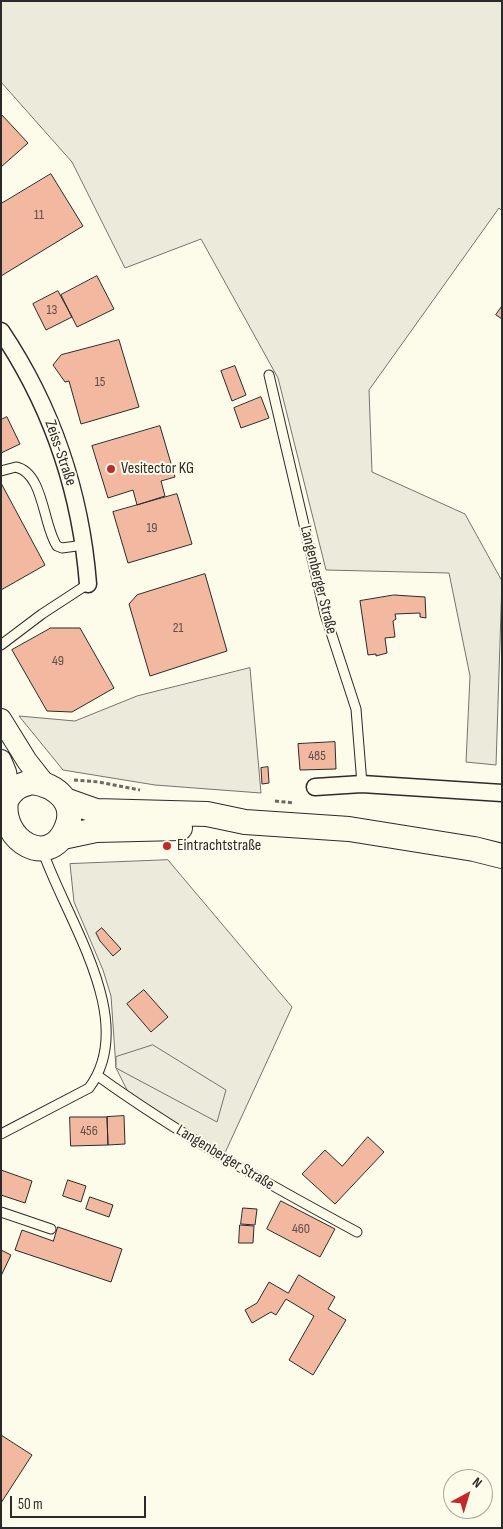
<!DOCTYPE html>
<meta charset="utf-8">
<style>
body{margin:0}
#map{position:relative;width:503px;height:1529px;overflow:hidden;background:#fdfbea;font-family:"Sofia Sans Condensed",sans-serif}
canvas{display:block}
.frame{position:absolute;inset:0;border:2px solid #2b2b2b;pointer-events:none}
.north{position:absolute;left:443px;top:1469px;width:50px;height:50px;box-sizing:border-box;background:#fdfbea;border:1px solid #a9a89e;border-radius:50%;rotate:39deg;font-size:14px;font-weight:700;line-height:20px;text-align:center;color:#2b2b2b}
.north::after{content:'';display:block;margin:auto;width:18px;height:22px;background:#c62828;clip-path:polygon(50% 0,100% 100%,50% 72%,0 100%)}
.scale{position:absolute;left:10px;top:1496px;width:136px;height:22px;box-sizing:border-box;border:2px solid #2b2b2b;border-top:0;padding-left:6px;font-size:15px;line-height:18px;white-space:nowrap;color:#2b2b2b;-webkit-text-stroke:4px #fdfbea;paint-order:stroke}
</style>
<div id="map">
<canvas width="503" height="1529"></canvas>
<div class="frame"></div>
<div class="north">N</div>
<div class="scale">50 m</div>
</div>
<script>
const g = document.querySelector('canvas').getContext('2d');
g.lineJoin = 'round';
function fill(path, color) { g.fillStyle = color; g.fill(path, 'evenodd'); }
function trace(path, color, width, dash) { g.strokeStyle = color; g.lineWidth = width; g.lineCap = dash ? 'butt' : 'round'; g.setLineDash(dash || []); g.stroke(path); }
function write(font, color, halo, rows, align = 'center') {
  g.font = font + ' "Sofia Sans Condensed",sans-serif'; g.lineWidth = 4; g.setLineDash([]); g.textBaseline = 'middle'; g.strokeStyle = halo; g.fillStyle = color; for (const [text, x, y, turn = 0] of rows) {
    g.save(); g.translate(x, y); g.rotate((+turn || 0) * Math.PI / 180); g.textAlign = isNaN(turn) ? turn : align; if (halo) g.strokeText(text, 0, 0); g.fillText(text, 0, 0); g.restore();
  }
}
const green = new Path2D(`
 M 1,1 L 502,1 L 502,211 L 499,208 L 369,390 L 372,472 L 465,514 L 502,581 L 496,765 L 466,762 L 470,676 L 449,573 L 326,570 L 278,378 L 201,239 L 125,268 L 72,162 L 1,82 Z
 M 250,668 L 261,793 L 155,785 L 63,770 L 19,716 L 75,721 L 137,696 Z
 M 168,860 L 292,1007 L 224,1155 L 128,1092 L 116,1068 L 111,996 L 103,970 L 74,902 L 70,864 Z`);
const parking = new Path2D(`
 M 153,1045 L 226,1090 L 217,1122 L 116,1068 L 116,1057 Z`);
const building = new Path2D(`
 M 1,114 L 28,143 L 1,167 Z
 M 51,174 L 83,226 L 1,276 L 1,204 Z
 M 97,276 L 114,309 L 77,327 L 61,295 Z
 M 58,291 L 72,317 L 46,330 L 33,304 Z
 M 502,306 L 502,319 L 496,315 Z
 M 119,340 L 139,407 L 81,424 L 69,381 L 65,382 L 53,365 L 61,355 Z
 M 235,366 L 246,395 L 232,401 L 221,371 Z
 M 261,397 L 269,418 L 241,428 L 234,408 Z
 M 7,417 L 20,444 L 1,453 L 1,420 Z
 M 160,426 L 175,477 L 161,481 L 165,496 L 137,505 L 133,490 L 108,498 L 92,446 Z
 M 1,483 L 45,565 L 1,590 Z
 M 177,494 L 192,544 L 128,563 L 113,512 Z
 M 205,574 L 227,651 L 150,676 L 129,604 L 137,595 Z
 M 394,595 L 425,597 L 426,618 L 420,617 L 420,613 L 395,614 L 396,619 L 393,621 L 395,637 L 385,638 L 387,653 L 376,656 L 376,654 L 368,655 L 360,601 Z
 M 51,628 L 80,628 L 114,688 L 72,712 L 47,711 L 12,650 Z
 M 335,742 L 336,769 L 300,770 L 298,744 Z
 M 268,767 L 269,783 L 262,784 L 261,768 Z
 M 102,928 L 121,949 L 113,956 L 100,941 L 96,933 Z
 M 144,990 L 168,1017 L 151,1032 L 127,1004 Z
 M 124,1116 L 125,1144 L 108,1145 L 107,1117 Z
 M 70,1117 L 107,1117 L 108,1145 L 71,1146 Z
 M 368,1137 L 384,1152 L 335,1204 L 302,1174 L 325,1150 L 342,1166 Z
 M 1,1170 L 32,1181 L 25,1203 L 1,1195 Z
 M 68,1180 L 86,1186 L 81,1202 L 63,1196 Z
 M 90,1197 L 113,1205 L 109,1217 L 86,1209 Z
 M 281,1201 L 335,1229 L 320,1257 L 267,1229 Z
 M 243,1208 L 257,1209 L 255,1225 L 241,1224 Z
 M 240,1225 L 254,1226 L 253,1243 L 239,1243 Z
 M 58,1227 L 122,1249 L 111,1282 L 15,1250 L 22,1230 L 53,1241 Z
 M 1,1250 L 11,1255 L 1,1276 Z
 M 299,1275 L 335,1297 L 328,1309 L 346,1320 L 313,1375 L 289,1360 L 314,1316 L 286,1299 L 276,1315 L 271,1312 L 252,1323 L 245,1310 L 257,1303 L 269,1282 L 288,1293 Z
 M 1,1435 L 32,1455 L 1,1503 Z`);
const path = new Path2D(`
 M 74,780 L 99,782 L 140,790
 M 275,801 L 294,803`);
const service = new Path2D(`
 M 269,375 L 325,614 L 356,709 L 362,784
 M 1,471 L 16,467 C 44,473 43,526 57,546 L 62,548 L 84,545
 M 1,645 L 42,614 L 88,584
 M 98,1076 C 180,1135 268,1184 357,1232
 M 1,1134 L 89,1088 C 140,1020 64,916 42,849
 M 1,1212 L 51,1229`);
const minor = new Path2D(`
 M 1,331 C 52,407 81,494 88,584
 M 315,787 L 362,784 L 502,793`);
const tertiary = new Path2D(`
 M 1,719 L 27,761 L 45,784
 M 1,760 L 6,772 L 10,795`);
const secondary = new Path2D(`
 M 32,782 C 56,785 78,803 66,829 C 49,869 0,841 6,801 C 12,789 19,785 32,782 Z
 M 65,800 L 96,811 L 207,814 L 245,822 L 349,829 L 474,849 L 502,856
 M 63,837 L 96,830 L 180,828`);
const markers = [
 [111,469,5,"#c62828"],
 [167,846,5,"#c62828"]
];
const numberNames = [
 ["11",39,215],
 ["13",52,310],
 ["15",100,382],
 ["19",152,528],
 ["21",178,628],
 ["49",58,661],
 ["485",317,756],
 ["456",89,1131],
 ["460",301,1229]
];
const streetNames = [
 ["Zeiss-Straße",60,453,71],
 ["Langenberger Straße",318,580,76],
 ["Langenberger Straße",225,1158,31]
];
const poiNames = [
 ["Vesitector KG",121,469],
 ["Eintrachtstraße",177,846]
];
fill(green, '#ecebdb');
trace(green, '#74746e', 1);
fill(parking, '#eceadb');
trace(parking, '#74746e', 1);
fill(building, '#f2b8a0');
trace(building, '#2b2b2b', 1);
trace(service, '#2b2b2b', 11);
trace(minor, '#2b2b2b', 19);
trace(tertiary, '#2b2b2b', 22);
trace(secondary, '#2b2b2b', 26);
trace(path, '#6a6964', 3, [4, 2.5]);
trace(service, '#fdfbea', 9);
trace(minor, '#fdfbea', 16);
trace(tertiary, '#fdfbea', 20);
trace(secondary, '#fdfbea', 24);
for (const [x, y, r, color] of markers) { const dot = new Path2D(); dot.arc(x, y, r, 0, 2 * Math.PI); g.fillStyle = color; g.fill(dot); trace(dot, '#fdfbea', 2); }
write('14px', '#5d4e48', null, numberNames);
write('16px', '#2b2b2b', '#fdfbea', streetNames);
write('16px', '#2b2b2b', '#fdfbea', poiNames, 'left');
</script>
